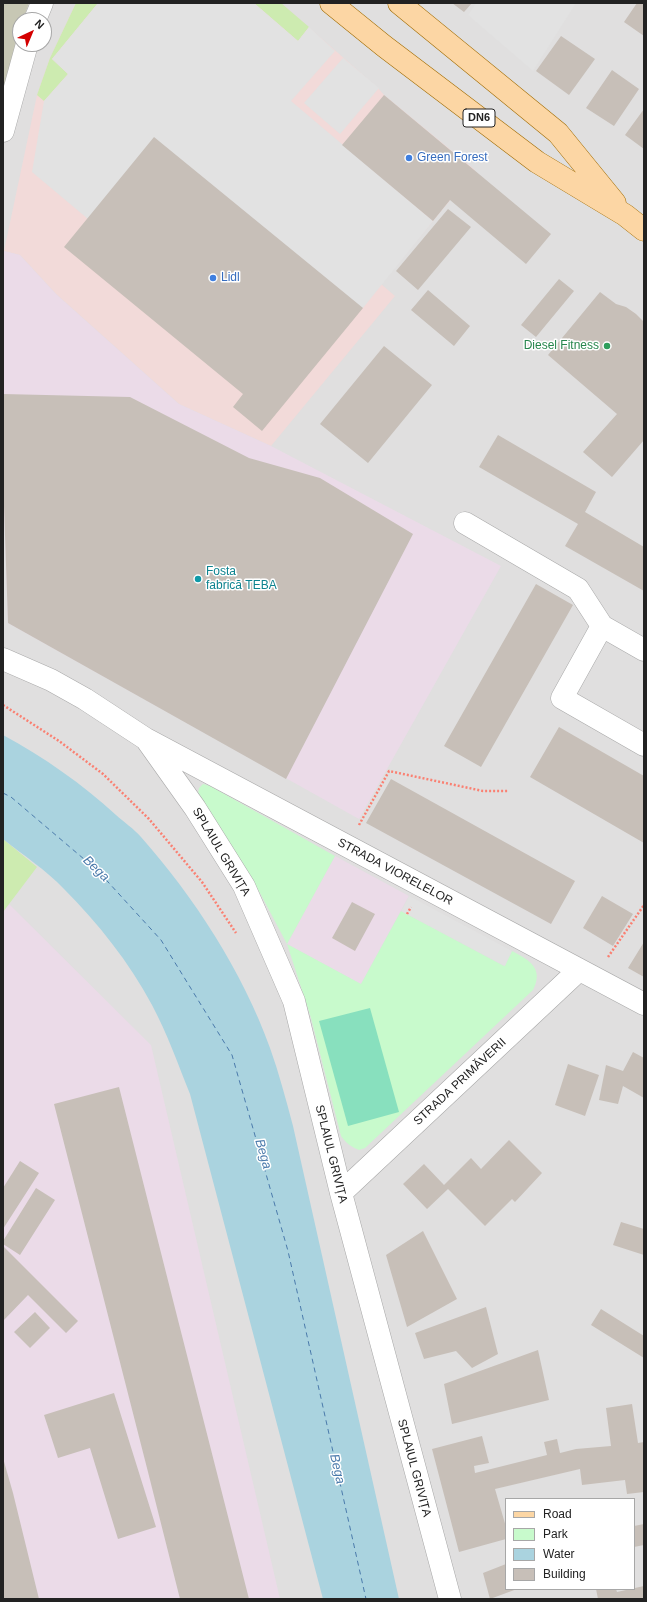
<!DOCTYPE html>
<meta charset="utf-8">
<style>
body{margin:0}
#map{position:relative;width:647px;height:1602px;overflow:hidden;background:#f2efe9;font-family:Arial,sans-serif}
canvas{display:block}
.frame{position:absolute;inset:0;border:4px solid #222;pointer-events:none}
.legend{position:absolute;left:505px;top:1498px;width:130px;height:92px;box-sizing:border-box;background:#fff;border:1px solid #a7a7a7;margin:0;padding:5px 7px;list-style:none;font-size:12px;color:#222}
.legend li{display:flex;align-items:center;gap:8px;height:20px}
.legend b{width:20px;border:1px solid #a7a7a7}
.north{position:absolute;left:12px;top:12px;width:40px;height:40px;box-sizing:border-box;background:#fff;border:1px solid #a7a7a7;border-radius:50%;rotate:44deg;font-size:11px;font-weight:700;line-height:16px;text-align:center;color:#222}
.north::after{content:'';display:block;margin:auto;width:14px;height:18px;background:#d40000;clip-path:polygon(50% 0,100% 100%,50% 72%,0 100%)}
</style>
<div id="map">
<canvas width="647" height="1602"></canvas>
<div class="frame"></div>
<ul class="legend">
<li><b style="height:5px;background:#fcd6a4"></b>Road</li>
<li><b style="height:11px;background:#c8facc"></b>Park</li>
<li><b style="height:11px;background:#aad3df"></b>Water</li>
<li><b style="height:11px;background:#c7bfb8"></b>Building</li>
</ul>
<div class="north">N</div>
</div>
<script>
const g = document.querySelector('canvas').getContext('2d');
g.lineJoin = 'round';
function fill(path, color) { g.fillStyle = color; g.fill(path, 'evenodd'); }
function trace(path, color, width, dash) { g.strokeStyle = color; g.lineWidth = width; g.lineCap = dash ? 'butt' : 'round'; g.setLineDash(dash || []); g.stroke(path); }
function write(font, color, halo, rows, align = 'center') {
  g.font = font + ' Arial,sans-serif'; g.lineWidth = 3; g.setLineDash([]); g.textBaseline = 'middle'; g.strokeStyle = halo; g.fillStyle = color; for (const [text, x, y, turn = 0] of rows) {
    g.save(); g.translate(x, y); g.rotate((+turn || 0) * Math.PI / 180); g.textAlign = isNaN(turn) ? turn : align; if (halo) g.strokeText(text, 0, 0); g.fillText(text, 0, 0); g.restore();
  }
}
const residential = new Path2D(`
 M 3,3 L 644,3 L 644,1599 L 3,1599 ZM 20,20 L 44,20 L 44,44 L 20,44 ZM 506,1499 L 634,1499 L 634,1589 L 506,1589 Z`);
const commercial = new Path2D(`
 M 76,3 L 281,3 L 378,88 L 384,95 L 475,170 L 381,284 L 395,296 L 271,446 L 179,404 L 56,294 L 20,255 L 4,251 L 37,95 L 50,58 Z`);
const industrial = new Path2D(`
 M 4,251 L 20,255 L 56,294 L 179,404 L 271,446 L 501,566 L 359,819 L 8,623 L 3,477 Z
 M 335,856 L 409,896 L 361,984 L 287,944 Z
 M 9,904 L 151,1045 L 280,1599 L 3,1599 L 3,912 Z`);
const construction = new Path2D(`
 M 3,3 L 29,3 L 23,20 L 20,20 L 20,31 L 3,93 Z`);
const grass = new Path2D(`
 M 76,3 L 98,3 L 52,59 L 68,74 L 44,101 L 37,95 L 50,58 Z
 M 254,3 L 281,3 L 309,27 L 298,41 Z
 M 3,839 L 37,867 L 3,912 Z`);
const park = new Path2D(`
 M 203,784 L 210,786 L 335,856 L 287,944 L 361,984 L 401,911 L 504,966 L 512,951 C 530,960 544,969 533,990 L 365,1148 L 359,1150 C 351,1147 346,1143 341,1136 L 311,1018 L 287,944 L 260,893 L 198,794 L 199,788 Z`);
const pitch = new Path2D(`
 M 370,1008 L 399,1112 L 348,1126 L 319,1021 Z`);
const parking = new Path2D(`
 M 98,3 L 254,3 L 298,41 L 309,27 L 335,51 L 291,101 L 433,221 L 363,308 L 88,219 L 32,172 L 44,101 L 68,74 L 52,59 Z
 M 476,3 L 576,3 L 533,71 L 468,15 Z
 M 343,58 L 379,88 L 340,134 L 304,103 Z
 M 409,896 L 512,951 L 505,966 L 401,911 Z`);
const water = new Path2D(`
 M 3,735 C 44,757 82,784 116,815 C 124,822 134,829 141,837 C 194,897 243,972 270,1048 C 279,1073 286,1100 293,1126 L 399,1599 L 323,1599 L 190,1094 C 178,1064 167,1033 152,1005 C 129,962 98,923 64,889 C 46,870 23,855 3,839 Z`);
const ferry = new Path2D(`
 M 3,793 L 11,797 L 98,871 L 161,940 L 232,1055 L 288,1251 L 366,1599`);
const building = new Path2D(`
 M 452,3 L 472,3 L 464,12 Z
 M 637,3 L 641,3 L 644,5 L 644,36 L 624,22 Z
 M 561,36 L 595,59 L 569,95 L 536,71 Z
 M 612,70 L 639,89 L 614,126 L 586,108 Z
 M 384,95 L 551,234 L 526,264 L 450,200 L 433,221 L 342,145 Z
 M 644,109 L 644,149 L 625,135 Z
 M 154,137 L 363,308 L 262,431 L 233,407 L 243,394 L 64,247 Z
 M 448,209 L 471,227 L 418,290 L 396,271 Z
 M 559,279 L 574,291 L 536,337 L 521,325 Z
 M 428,290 L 470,326 L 454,346 L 411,310 Z
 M 600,292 L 616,304 L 626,307 L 636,314 L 644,322 L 644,440 L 612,477 L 583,452 L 617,414 L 548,355 Z
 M 384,346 L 432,385 L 368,463 L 320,424 Z
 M 3,394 L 130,397 L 249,458 L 320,478 L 413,534 L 286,779 L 8,623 L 3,477 Z
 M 498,435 L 596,492 L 585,512 L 644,547 L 644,591 L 565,546 L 578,524 L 479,467 Z
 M 536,584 L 573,605 L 481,767 L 444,746 Z
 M 559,727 L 644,776 L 644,843 L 530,777 Z
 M 391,779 L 575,881 L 551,924 L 366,823 Z
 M 602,896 L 633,914 L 613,946 L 583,928 Z
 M 352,902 L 375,914 L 355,951 L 332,938 Z
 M 644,942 L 644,977 L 628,968 Z
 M 633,1052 L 644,1058 L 644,1098 L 623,1086 L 618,1104 L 599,1100 L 606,1065 L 623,1071 Z
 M 568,1064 L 599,1075 L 585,1116 L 555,1105 Z
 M 119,1087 L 178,1320 L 249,1599 L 180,1599 L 148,1472 L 54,1104 Z
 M 509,1140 L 542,1173 L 515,1202 L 512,1199 L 485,1226 L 448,1189 L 427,1209 L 403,1184 L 424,1164 L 444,1185 L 471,1158 L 481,1169 Z
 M 20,1161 L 39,1173 L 3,1229 L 3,1188 Z
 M 36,1188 L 55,1200 L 20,1255 L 3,1244 L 3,1241 Z
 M 621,1222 L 644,1229 L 644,1255 L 613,1245 Z
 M 423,1231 L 457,1299 L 407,1327 L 386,1255 Z
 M 3,1246 L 78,1321 L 66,1333 L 28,1295 L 3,1321 Z
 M 486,1307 L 498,1354 L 472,1368 L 456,1351 L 424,1359 L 415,1333 Z
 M 601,1309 L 644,1336 L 644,1358 L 591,1325 Z
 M 35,1312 L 50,1328 L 30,1348 L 14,1332 Z
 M 538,1350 L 549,1400 L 452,1424 L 444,1384 Z
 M 114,1393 L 156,1527 L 118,1539 L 90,1448 L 58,1458 L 44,1415 Z
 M 632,1404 L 638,1443 L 644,1442 L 644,1492 L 627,1494 L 625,1480 L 582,1485 L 580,1469 L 495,1489 L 506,1527 L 506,1539 L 459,1552 L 432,1449 L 482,1436 L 489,1463 L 474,1466 L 475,1473 L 547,1455 L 544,1442 L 557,1439 L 560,1453 L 576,1449 L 611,1446 L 606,1408 Z
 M 3,1458 L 13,1493 L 39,1599 L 3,1599 Z
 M 644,1524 L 644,1545 L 634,1547 L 634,1526 Z
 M 506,1564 L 506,1589 L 517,1589 L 490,1599 L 483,1573 Z
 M 644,1586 L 644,1599 L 598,1599 L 596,1589 L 616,1589 L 617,1592 Z`);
const path = new Path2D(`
 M 3,705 L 59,741 L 103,774 L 149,819 L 202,882 L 236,933
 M 359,825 L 389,771 L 483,791 L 509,791
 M 407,914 L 411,907
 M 608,957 L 644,905`);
const minor = new Path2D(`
 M 35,20 L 42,3
 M 3,131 L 27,44
 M 465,523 L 578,589 L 602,626 L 644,650
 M 602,626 L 562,698 L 644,745
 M 3,659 L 51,680 L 85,699 L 146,739 L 644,1004
 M 146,739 L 195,808 L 244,886 L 294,1001 L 341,1193 L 450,1599
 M 341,1193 L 579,970`);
const major = new Path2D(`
 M 331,3 L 384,46 L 537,162 L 625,215 L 644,230
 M 399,3 L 558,133 L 615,203`);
const markers = [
 [409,158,4,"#3f7fe0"],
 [213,278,4,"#3f7fe0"],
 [607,346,4,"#2e9e5b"],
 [198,579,4,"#0f9aa8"]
];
const shields = [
 [479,118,32]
];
const shieldNames = [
 ["DN6",479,118]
];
const shopNames = [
 ["Green Forest",417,158],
 ["Lidl",221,278]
];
const leisureNames = [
 ["Diesel Fitness",599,346]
];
const cultureNames = [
 ["Fosta",206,572],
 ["fabrică TEBA",206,586]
];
const streetNames = [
 ["SPLAIUL GRIVIȚA",221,852,59],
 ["STRADA VIORELELOR",395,872,28],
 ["STRADA PRIMĂVERII",460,1082,-43],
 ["SPLAIUL GRIVIȚA",331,1154,76],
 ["SPLAIUL GRIVIȚA",414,1468,75]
];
const waterNames = [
 ["Bega",96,869,44],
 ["Bega",263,1154,74],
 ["Bega",337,1469,77]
];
fill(residential, '#e0dfdf');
fill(commercial, '#f2dad9');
fill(industrial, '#ebdbe8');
fill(construction, '#c7c7b4');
fill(grass, '#cdebb0');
fill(park, '#c8facc');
fill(pitch, '#88e0be');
fill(parking, '#e2e2e2');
fill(water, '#aad3df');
trace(ferry, '#4a7aab', 1, [5, 4]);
fill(building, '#c7bfb8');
trace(minor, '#a9a9a9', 23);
trace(major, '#a06b00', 23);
trace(path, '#fa8072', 2.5, [2, 2]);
trace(minor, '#fff', 22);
trace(major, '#fcd6a4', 22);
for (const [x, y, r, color] of markers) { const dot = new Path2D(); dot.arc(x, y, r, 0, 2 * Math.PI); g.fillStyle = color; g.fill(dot); trace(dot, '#fff', 1.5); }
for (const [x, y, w] of shields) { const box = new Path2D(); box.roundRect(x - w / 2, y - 9, w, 18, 3); g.fillStyle = '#fff'; g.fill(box); trace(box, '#222', 1); }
write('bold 11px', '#222', null, shieldNames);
write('12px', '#366cbe', '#fff', shopNames, 'left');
write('12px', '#27864d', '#fff', leisureNames, 'right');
write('12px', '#0d838f', '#fff', cultureNames, 'left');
write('12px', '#222', '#fff', streetNames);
write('italic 13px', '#4a7aab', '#fff', waterNames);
</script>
